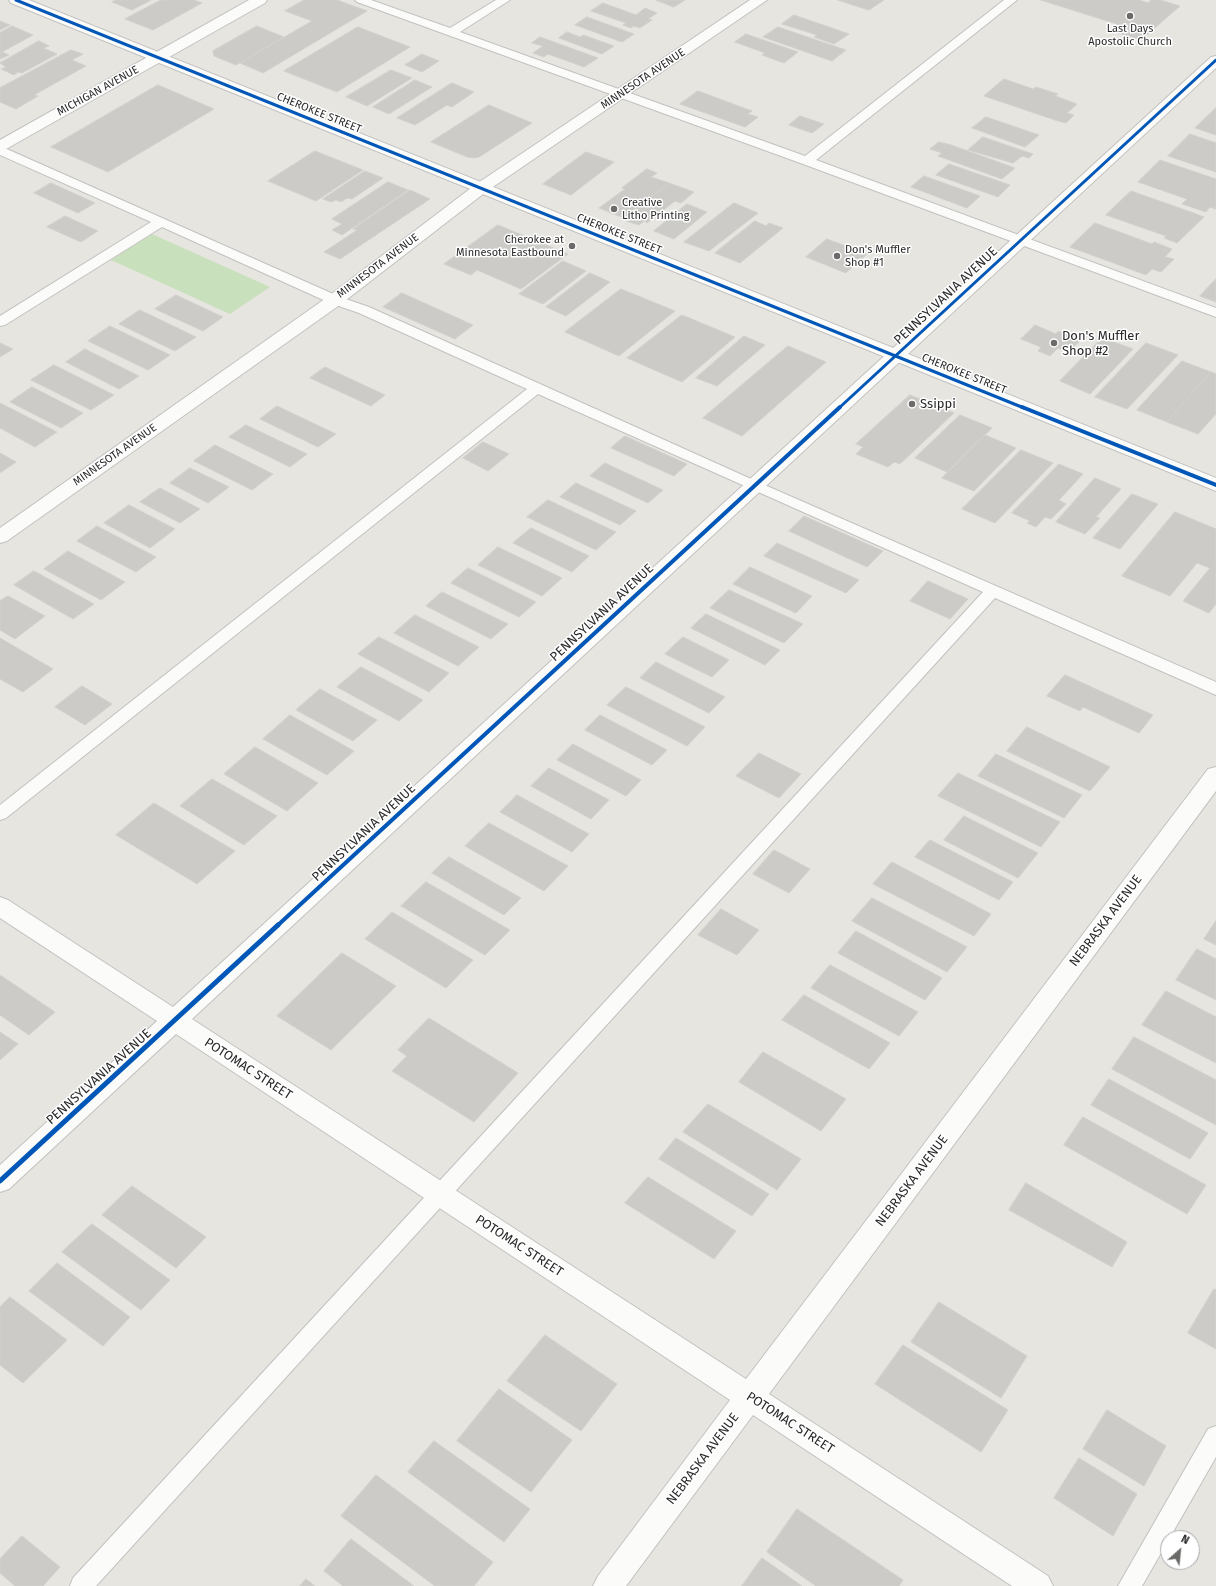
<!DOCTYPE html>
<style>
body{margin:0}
#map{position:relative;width:1216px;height:1586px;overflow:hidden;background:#e7e5e0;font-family:"Fira Sans",sans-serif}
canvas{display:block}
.north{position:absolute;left:1160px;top:1530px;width:40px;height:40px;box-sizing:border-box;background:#fff;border:1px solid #aaa;border-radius:50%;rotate:27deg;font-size:11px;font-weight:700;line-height:16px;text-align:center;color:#2a2a2a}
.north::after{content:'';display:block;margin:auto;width:14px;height:18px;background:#6c6b6a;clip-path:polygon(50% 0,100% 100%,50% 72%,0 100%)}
</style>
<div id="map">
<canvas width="1216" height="1586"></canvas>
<div class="north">N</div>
</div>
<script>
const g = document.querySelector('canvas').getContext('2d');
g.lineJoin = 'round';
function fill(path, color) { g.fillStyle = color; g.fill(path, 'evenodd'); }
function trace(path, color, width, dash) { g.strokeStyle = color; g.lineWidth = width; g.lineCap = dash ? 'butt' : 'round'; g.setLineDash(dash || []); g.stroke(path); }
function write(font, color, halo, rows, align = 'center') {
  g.font = font + ' "Fira Sans",sans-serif'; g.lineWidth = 3; g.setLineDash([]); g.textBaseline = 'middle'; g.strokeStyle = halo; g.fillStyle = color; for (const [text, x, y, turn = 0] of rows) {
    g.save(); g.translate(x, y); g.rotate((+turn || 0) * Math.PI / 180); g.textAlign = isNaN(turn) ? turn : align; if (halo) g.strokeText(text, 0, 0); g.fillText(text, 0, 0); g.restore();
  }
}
const green = new Path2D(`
 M 152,234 L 270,287 L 230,314 L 111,260 Z`);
const building = new Path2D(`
 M 116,0 L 151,0 L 132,10 L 112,2 Z
 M 161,0 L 194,0 L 202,3 L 153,30 L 125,19 Z
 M 304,0 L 337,0 L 367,11 L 263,73 L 240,63 L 312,21 L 285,11 Z
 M 656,0 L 685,0 L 674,7 Z
 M 838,0 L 884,0 L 869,10 Z
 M 1041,0 L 1139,0 L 1148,3 L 1151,0 L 1160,0 L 1180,6 L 1141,40 L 1112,31 L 1119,25 Z
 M 603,3 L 636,15 L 645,8 L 657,13 L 648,19 L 652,20 L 640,28 L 634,26 L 631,28 L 623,25 L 626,23 L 591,11 Z
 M 794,15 L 829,27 L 849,34 L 834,44 L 814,37 L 817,35 L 782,24 Z
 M 587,17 L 634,34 L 622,42 L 575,25 Z
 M 0,21 L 10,25 L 0,30 Z
 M 12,26 L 33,35 L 2,52 L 9,55 L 0,59 L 0,33 Z
 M 257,26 L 284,37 L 236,65 L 214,56 L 213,51 Z
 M 358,27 L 410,47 L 337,92 L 284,71 Z
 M 778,27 L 846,50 L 832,61 L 763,37 Z
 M 567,32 L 580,37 L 583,35 L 614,46 L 602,54 L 559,38 Z
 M 746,34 L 798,52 L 784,63 L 762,55 L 765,53 L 735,42 Z
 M 540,37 L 551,41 L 598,58 L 584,67 L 548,54 L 544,57 L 533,53 L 543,46 L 532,43 Z
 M 39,41 L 49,46 L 43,48 L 57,54 L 22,73 L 18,72 L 14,75 L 1,69 L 6,67 L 0,63 Z
 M 71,50 L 83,54 L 72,60 L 86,66 L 34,95 L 38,96 L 16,109 L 0,102 L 0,88 Z
 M 422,54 L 439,61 L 422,72 L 405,65 Z
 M 391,70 L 412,78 L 367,106 L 346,97 Z
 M 1004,79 L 1033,89 L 1036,87 L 1058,94 L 1055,96 L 1077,104 L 1067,113 L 1074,115 L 1066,123 L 1058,121 L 984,96 Z
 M 415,80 L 432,87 L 389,114 L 373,107 Z
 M 452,83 L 474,92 L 452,107 L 447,105 L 415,125 L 397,118 Z
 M 158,85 L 214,109 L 108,172 L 51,147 Z
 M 698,91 L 752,111 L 748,114 L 758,117 L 745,127 L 680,104 Z
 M 489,105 L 532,123 L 479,157 L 474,158 L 467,157 L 431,142 Z
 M 1216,108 L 1216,135 L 1195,128 Z
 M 800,116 L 824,124 L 812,133 L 789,125 Z
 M 986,117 L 1039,135 L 1025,147 L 972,128 Z
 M 1190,134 L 1216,143 L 1216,172 L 1168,156 Z
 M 983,137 L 1027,152 L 1033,154 L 1029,158 L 1022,156 L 1013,163 L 968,150 Z
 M 939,142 L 951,145 L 1015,168 L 1002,179 L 938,156 L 942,153 L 930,149 Z
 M 315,151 L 363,170 L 316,201 L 268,181 Z
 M 586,152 L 614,162 L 571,195 L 543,184 Z
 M 1160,160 L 1216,179 L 1216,209 L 1210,207 L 1206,212 L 1182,204 L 1187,199 L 1138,182 Z
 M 949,164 L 1010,185 L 998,197 L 936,175 Z
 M 647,169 L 657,173 L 651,177 L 669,183 L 624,218 L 599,208 L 625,189 L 622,188 Z
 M 365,171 L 383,178 L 352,199 L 347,198 L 341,202 L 336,200 L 331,202 L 323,199 Z
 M 924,176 L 980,196 L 967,208 L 911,187 Z
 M 388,182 L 408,190 L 342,235 L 332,230 L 342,224 L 332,219 Z
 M 51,183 L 95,203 L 78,213 L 34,193 Z
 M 669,183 L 694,192 L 681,203 L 675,201 L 647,223 L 644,221 L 639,225 L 626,221 L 632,216 L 629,215 Z
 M 410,190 L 430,199 L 340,259 L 324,252 L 357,230 L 353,229 Z
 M 1131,191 L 1191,212 L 1204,217 L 1177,243 L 1164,238 L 1166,236 L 1106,215 Z
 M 734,203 L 758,213 L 709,251 L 684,242 Z
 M 687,204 L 707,212 L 674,239 L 654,231 Z
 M 65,216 L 98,231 L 81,242 L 47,227 Z
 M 755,221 L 766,226 L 769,223 L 783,228 L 740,263 L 715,253 Z
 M 1095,223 L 1152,244 L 1154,242 L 1172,249 L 1165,257 L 1174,259 L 1161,272 L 1152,269 L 1146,275 L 1070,247 Z
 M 498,225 L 568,254 L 521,289 L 477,270 L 471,275 L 444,264 Z
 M 827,239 L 867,254 L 846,273 L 806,257 Z
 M 563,261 L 586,271 L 543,304 L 519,294 Z
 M 590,273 L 610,282 L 566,316 L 546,307 Z
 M 1216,279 L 1216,302 L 1200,296 Z
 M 621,289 L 675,311 L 619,356 L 565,332 Z
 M 402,293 L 473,325 L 455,339 L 383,307 Z
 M 176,295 L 223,317 L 203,331 L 155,309 Z
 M 140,310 L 196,337 L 175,351 L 119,324 Z
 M 682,315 L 735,337 L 682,382 L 627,358 Z
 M 1035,325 L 1056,334 L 1058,331 L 1081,340 L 1068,352 L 1058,348 L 1050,356 L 1038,351 L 1041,347 L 1021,339 Z
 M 110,326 L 170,355 L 148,370 L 88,341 Z
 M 744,336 L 765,345 L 717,386 L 696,378 Z
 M 1102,338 L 1133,349 L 1090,394 L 1060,381 Z
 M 0,343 L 13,349 L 0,357 Z
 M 1146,343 L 1178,355 L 1127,409 L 1095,397 Z
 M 788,346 L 826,362 L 742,436 L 703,418 Z
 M 85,349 L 139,376 L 119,389 L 66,362 Z
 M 1182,361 L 1211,372 L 1167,422 L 1137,410 Z
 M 54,365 L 114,395 L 91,410 L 31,380 Z
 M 325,367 L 385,395 L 371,406 L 310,378 Z
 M 1211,372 L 1216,374 L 1216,414 L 1198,434 L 1167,422 Z
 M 32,387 L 83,413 L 61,428 L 10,402 Z
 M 910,395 L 954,413 L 900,464 L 894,462 L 888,467 L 856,454 L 863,447 L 856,444 Z
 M 0,403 L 57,432 L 35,447 L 0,428 Z
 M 277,406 L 336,434 L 318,447 L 260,419 Z
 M 960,415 L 992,428 L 947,472 L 915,458 Z
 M 246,425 L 307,454 L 290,467 L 229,437 Z
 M 985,435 L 1016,448 L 974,491 L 942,478 Z
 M 625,436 L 687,464 L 674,476 L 611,448 Z
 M 483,442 L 509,454 L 488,471 L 463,458 Z
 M 215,445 L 273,474 L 252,490 L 194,461 Z
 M 1021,450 L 1053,463 L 995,523 L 962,509 Z
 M 0,453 L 16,462 L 0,473 Z
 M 605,463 L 663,490 L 648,503 L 590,476 Z
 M 1059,464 L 1083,474 L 1059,500 L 1066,504 L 1051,519 L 1045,517 L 1036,527 L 1027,523 L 1030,521 L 1012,513 Z
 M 190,468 L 229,487 L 208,503 L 170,483 Z
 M 1095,478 L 1121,489 L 1096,517 L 1100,518 L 1085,534 L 1056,522 Z
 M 576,483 L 636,511 L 620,525 L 560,497 Z
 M 160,488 L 200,509 L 180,523 L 140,502 Z
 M 1132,494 L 1158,504 L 1120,549 L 1093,538 Z
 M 548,500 L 616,532 L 596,550 L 527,517 Z
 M 129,505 L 175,529 L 150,548 L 104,523 Z
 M 1175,512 L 1216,529 L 1216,604 L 1209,613 L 1183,601 L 1210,568 L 1197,563 L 1170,596 L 1122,576 Z
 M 804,516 L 883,551 L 867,567 L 789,531 Z
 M 97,526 L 156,557 L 136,572 L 77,541 Z
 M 531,528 L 589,556 L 572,572 L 513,543 Z
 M 777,543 L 859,580 L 846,593 L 764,556 Z
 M 498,547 L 562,578 L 542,596 L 478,565 Z
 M 68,551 L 125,582 L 101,600 L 44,569 Z
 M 750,567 L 812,596 L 796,613 L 733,584 Z
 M 468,568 L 536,602 L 519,617 L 451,583 Z
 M 34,571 L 94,604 L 73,619 L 14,585 Z
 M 928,581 L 968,599 L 950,619 L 910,601 Z
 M 729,590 L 803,624 L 784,643 L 710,608 Z
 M 442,592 L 508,624 L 491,639 L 426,606 Z
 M 8,596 L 45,616 L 15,639 L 0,630 L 0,601 Z
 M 706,614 L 780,650 L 765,665 L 691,628 Z
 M 415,615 L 479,647 L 458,666 L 394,633 Z
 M 379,637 L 449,673 L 429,692 L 358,654 Z
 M 683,637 L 729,660 L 712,677 L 665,654 Z
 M 0,638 L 53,669 L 23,692 L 0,679 Z
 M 656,662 L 725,697 L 709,713 L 640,678 Z
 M 361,667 L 423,700 L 399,721 L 337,687 Z
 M 1065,675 L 1153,715 L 1139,733 L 1083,707 L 1080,711 L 1047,696 Z
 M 82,686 L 112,704 L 85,725 L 55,707 Z
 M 626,687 L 705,727 L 687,746 L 607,705 Z
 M 320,689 L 377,720 L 353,741 L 296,710 Z
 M 290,715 L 354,751 L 327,775 L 263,739 Z
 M 600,715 L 667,750 L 652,765 L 585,730 Z
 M 1027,727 L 1110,767 L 1090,791 L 1007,751 Z
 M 573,744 L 641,780 L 626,796 L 557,760 Z
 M 255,747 L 318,783 L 287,811 L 224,774 Z
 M 759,753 L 801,774 L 779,798 L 736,776 Z
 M 996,754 L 1082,795 L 1064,818 L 978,776 Z
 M 549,768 L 609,800 L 591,819 L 531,786 Z
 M 958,773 L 1060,822 L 1041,847 L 938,796 Z
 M 212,779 L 277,816 L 244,845 L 180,806 Z
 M 517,795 L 589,834 L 572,852 L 500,812 Z
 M 154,803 L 235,851 L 197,884 L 116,835 Z
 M 964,816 L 1038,853 L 1018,878 L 944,840 Z
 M 489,823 L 568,866 L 544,891 L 465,846 Z
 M 930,840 L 1013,882 L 999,900 L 915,857 Z
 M 774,850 L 810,869 L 789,893 L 753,874 Z
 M 449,857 L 521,898 L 504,915 L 432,873 Z
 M 892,862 L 991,914 L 974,936 L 873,884 Z
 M 426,882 L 510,930 L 485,955 L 401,906 Z
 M 872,898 L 967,947 L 947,972 L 852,921 Z
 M 721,909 L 759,930 L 737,955 L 698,935 Z
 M 392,912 L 473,960 L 446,988 L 365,939 Z
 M 1216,921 L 1216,945 L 1204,939 Z
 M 856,931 L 942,978 L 925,1000 L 838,953 Z
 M 1197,949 L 1216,959 L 1216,1000 L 1176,980 Z
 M 342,953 L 396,986 L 331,1050 L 277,1016 Z
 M 830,965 L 918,1012 L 899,1036 L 811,988 Z
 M 0,975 L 55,1012 L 29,1035 L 0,1015 Z
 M 1166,991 L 1216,1017 L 1216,1063 L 1142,1025 Z
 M 804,995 L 890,1043 L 869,1069 L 782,1020 Z
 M 429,1018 L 518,1073 L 474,1122 L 392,1071 L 407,1056 L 398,1050 Z
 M 0,1032 L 18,1044 L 0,1060 Z
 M 1134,1037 L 1216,1080 L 1216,1125 L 1112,1069 Z
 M 763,1052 L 846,1099 L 821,1131 L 739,1082 Z
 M 1109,1079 L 1208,1133 L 1190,1159 L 1091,1105 Z
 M 708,1104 L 801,1159 L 777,1190 L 683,1132 Z
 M 1083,1117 L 1206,1185 L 1187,1214 L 1064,1145 Z
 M 676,1138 L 769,1194 L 752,1216 L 659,1159 Z
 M 648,1177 L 736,1231 L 714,1259 L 625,1203 Z
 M 1026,1183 L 1127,1242 L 1112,1267 L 1009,1210 Z
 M 132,1186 L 206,1237 L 176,1268 L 102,1215 Z
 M 92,1224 L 170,1280 L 141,1310 L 62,1252 Z
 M 57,1263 L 130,1317 L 103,1346 L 29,1291 Z
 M 1214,1289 L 1216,1290 L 1216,1349 L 1188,1333 Z
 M 10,1297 L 67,1340 L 23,1383 L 0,1365 L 0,1307 Z
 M 939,1302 L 1027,1356 L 1001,1398 L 911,1342 Z
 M 545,1335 L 617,1384 L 581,1431 L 507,1381 Z
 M 903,1345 L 1008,1410 L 981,1452 L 875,1384 Z
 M 499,1389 L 572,1440 L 531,1492 L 457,1441 Z
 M 1107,1410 L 1166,1446 L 1144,1486 L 1083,1449 Z
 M 434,1441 L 530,1509 L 504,1542 L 408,1472 Z
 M 1079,1458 L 1137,1494 L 1113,1536 L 1054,1498 Z
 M 376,1475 L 493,1562 L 474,1586 L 435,1586 L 341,1516 Z
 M 797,1509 L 903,1580 L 899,1586 L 816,1586 L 767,1552 Z
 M 22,1536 L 60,1567 L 43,1586 L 15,1586 L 0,1573 L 0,1559 Z
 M 351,1539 L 414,1586 L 343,1586 L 324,1571 Z
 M 762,1558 L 802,1586 L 742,1586 Z
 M 306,1579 L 315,1586 L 300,1586 Z`);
const lane = new Path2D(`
 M 355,0 L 371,0 L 450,28 L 496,0 L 510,0 L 460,32 L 805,156 L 1004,0 L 1017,0 L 816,160 L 1216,308 L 1216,317 L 803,164 L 357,2 Z
 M 0,146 L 340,297 L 369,307 L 760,483 L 1216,682 L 1216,695 L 995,598 L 96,1586 L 70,1586 L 73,1578 L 983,592 L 538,394 L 6,818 L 0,820 L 0,805 L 527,389 L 359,313 L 330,303 L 162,227 L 5,325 L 0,326 L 0,316 L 151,222 L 0,155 Z
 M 1216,1426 L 1216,1457 L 1142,1586 L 1118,1586 L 1208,1429 Z`);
const street = new Path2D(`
 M 249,0 L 267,0 L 265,3 L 6,149 L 0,151 L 0,140 Z
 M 750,0 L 767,0 L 487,191 L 341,304 L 7,541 L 0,543 L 0,528 L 329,296 L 475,185 Z
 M 1216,56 L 1216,68 L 192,1019 L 746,1379 L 1208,769 L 1216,767 L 1216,791 L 769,1394 L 1048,1576 L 1053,1586 L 1012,1586 L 753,1415 L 626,1586 L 593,1586 L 598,1576 L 730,1400 L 176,1034 L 9,1189 L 0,1192 L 0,1165 L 157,1021 L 0,918 L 0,897 L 8,900 L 173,1007 L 1211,57 Z`);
const secondary = new Path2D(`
 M 9,0 L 29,0 L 1216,478 L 1216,491 L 11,3 Z`);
const cyclewayFar2 = new Path2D(`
 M 16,0 L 1024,408
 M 839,408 L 1216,60`);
const cyclewayFar1 = new Path2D(`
 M 1022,407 L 1216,485
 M 277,926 L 840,407`);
const cycleway = new Path2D(`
 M 0,1181 L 278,925`);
const markers = [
 [1130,16,4,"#6c6b6a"],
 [614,209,4,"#6c6b6a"],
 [572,246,4,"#6c6b6a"],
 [837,256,4,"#6c6b6a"],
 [1054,343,4,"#6c6b6a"],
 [912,404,4,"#6c6b6a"]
];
const farPoinames = [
 ["Last Days",1130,29,"center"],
 ["Apostolic Church",1130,42,"center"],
 ["Creative",622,203],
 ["Litho Printing",622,216],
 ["Cherokee at",564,240,"right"],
 ["Minnesota Eastbound",564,253,"right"],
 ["Don's Muffler",845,250],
 ["Shop #1",845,263]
];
const farStreetnames = [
 ["MINNESOTA AVENUE",643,79,-34],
 ["MICHIGAN AVENUE",98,91,-29],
 ["CHEROKEE STREET",319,113,22],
 ["CHEROKEE STREET",619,234,22],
 ["MINNESOTA AVENUE",378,266,-37],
 ["CHEROKEE STREET",964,374,22],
 ["MINNESOTA AVENUE",115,455,-35]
];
const streetNames = [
 ["PENNSYLVANIA AVENUE",946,296,-43],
 ["PENNSYLVANIA AVENUE",602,613,-43],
 ["PENNSYLVANIA AVENUE",364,833,-43],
 ["NEBRASKA AVENUE",1106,921,-53],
 ["POTOMAC STREET",248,1069,33],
 ["PENNSYLVANIA AVENUE",99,1077,-42],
 ["NEBRASKA AVENUE",912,1181,-53],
 ["POTOMAC STREET",519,1246,33],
 ["POTOMAC STREET",790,1423,33],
 ["NEBRASKA AVENUE",703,1459,-53]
];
const poiNames = [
 ["Don's Muffler",1062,336],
 ["Shop #2",1062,351],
 ["Ssippi",920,404]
];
fill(green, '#c9e0bd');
fill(building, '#cccbc7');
trace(building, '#d2d0cc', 1);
trace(lane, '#c2c1c0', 2);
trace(street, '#c2c1c0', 2);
trace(secondary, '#c2c1c0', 2);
fill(lane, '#fbfbfa');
fill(street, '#fbfbfa');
fill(secondary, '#fbfbfa');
trace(cyclewayFar2, '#0057b8', 3);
trace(cyclewayFar1, '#0057b8', 4);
trace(cycleway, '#0057b8', 5);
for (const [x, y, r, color] of markers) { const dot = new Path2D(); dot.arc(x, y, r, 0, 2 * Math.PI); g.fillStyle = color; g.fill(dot); trace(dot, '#fff', 1.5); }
write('11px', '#2a2a2a', '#fff', farPoinames, 'left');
write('11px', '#2a2a2a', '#fff', farStreetnames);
write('13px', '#2a2a2a', '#fff', streetNames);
write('13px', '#2a2a2a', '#fff', poiNames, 'left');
</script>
